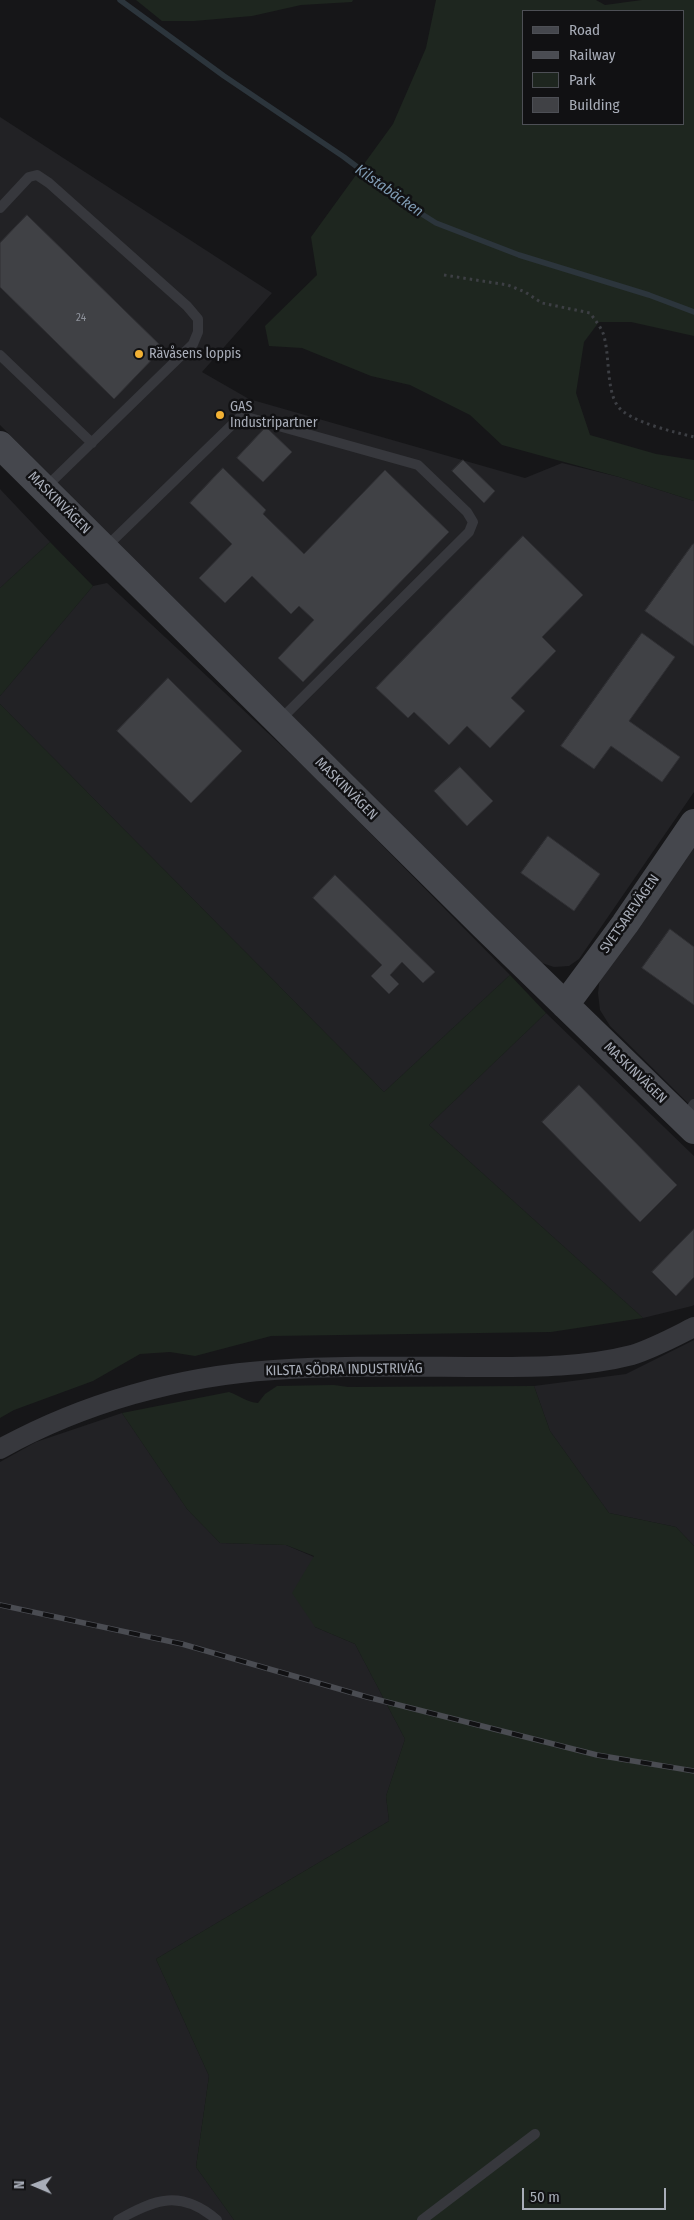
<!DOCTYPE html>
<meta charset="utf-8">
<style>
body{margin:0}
#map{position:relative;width:694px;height:2220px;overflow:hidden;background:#161618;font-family:"Fira Sans Condensed",sans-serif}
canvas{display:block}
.legend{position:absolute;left:522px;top:10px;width:162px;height:115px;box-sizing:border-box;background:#111113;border:1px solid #4d4f55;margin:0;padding:6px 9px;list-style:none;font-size:15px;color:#a8adb8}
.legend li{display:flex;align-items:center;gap:10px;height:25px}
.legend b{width:25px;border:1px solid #4d4f55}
.north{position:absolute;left:10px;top:2160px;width:50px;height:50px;-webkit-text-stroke:4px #111113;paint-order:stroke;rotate:271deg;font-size:14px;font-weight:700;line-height:20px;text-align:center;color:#a8adb8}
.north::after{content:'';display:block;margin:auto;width:18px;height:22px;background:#a8adb8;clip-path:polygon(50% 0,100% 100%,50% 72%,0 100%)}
.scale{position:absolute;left:522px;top:2188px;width:144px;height:22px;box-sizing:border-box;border:2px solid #a8adb8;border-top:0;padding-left:6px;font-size:15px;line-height:18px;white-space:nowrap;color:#a8adb8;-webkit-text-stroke:4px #111113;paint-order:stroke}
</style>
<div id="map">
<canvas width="694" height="2220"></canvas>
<ul class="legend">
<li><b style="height:6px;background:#45474d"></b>Road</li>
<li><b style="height:6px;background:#4a4c52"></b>Railway</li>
<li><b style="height:14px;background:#1e261f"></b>Park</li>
<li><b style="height:14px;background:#404145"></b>Building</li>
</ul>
<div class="north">N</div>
<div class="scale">50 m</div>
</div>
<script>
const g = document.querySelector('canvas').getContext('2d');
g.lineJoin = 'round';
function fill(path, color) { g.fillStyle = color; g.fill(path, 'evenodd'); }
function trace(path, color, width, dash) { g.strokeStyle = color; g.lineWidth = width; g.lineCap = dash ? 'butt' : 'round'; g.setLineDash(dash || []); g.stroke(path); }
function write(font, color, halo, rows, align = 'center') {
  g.font = font + ' "Fira Sans Condensed",sans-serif'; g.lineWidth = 5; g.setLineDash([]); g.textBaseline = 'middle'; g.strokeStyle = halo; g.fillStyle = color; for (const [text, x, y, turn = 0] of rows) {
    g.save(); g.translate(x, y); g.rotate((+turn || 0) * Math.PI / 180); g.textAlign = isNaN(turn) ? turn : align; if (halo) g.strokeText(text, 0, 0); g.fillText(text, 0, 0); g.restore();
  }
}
const built = new Path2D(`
 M 0,117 L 272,293 L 202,372 L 249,399 L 525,478 L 562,463 L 619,477 L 694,501 L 694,792 L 579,959 L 569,966 L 554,967 L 539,962 L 0,425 Z
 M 0,489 L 50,542 L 0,588 Z
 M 107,583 L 313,775 L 510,975 L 384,1092 L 0,704 L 0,696 L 93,586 Z
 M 694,846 L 694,1109 L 610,1026 L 600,1010 L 598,993 L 600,977 Z
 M 546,1013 L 694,1156 L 694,1305 L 692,1306 L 643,1318 L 429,1125 Z
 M 694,1340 L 694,1546 L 676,1527 L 609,1513 L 550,1431 L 534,1386 L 626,1374 Z
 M 122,1413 L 187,1509 L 220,1543 L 286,1545 L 314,1557 L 315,1627 L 355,1644 L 405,1739 L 386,1796 L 389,1821 L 156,1959 L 209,2076 L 196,2167 L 234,2220 L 0,2220 L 0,1462 L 36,1442 Z`);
const green = new Path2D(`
 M 136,0 L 353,0 L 352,2 L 301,5 L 252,16 L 194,21 L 162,21 Z
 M 436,0 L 596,0 L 605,5 L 642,0 L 694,0 L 694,336 L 631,322 L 599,322 L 584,342 L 576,393 L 590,435 L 656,454 L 694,460 L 694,501 L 619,477 L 502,445 L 470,415 L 410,385 L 371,376 L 302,348 L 269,346 L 265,326 L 317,275 L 311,237 L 393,124 L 426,48 ZM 523,11 L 683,11 L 683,124 L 523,124 Z
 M 50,542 L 93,586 L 0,696 L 0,588 Z
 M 0,704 L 384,1092 L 510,975 L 546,1013 L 429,1125 L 643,1318 L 551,1332 L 271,1336 L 195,1356 L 170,1352 L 140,1354 L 93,1381 L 14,1410 L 0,1418 Z
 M 334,1385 L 348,1387 L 534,1386 L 550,1431 L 609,1513 L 676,1527 L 694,1546 L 694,2220 L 234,2220 L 196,2167 L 209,2076 L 156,1959 L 389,1821 L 386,1796 L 405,1739 L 355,1644 L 315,1627 L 292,1593 L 314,1556 L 286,1545 L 220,1543 L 187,1509 L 122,1413 L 229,1392 C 240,1396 247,1402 258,1403 L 265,1394 L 277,1386 Z`);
const stream = new Path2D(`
 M 120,0 L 224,76 L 344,157 L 409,206 L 436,223 L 519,255 L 649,295 L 694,312`);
const building = new Path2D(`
 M 27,215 L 163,348 L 114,399 L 0,287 L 0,243 Z
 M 266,427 L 292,452 L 263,482 L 237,458 Z
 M 463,460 L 495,491 L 484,503 L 452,471 Z
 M 223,468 L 266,510 L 263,514 L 304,554 L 385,470 L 449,532 L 303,682 L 278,658 L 314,620 L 299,606 L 291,614 L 252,576 L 225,603 L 199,578 L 232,544 L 190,503 Z
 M 523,536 L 583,595 L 542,637 L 556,651 L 511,698 L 525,711 L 490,748 L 467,726 L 449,745 L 414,712 L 408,718 L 376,688 Z
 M 693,544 L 694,544 L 694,646 L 645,611 Z
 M 642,633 L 675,657 L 629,721 L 680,757 L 662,782 L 611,746 L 594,769 L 561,746 Z
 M 168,678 L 242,751 L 191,803 L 117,731 Z
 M 460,767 L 493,801 L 467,826 L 434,791 Z
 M 548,836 L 600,874 L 574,911 L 521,873 Z
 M 335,875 L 435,972 L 423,983 L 402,962 L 390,975 L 399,984 L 389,994 L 371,976 L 382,965 L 313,898 Z
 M 670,929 L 694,947 L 694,1005 L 642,968 Z
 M 579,1085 L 677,1185 L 640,1222 L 542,1122 Z
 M 694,1229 L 694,1277 L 676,1296 L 652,1272 Z`);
const path = new Path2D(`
 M 444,275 L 508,285 L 525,292 L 542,303 L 590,313 C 595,320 600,326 603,333 C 610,353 606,388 617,405 C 628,422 675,432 694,437`);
const lane = new Path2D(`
 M 0,208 L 29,177 L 37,175 L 49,183 L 187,306 L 198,319 L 198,332 L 193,344 L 45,488
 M 0,355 L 92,443
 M 105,548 L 239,418 L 250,418 L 418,465 L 467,512 L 473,522 L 469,532 L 279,721
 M 684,1119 L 694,1104
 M 118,2220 C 155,2199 181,2189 217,2220
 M 422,2220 L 535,2134`);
const street = new Path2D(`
 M 0,1449 C 83,1403 179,1376 274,1370 C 345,1365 418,1367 489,1367 C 537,1367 585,1367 632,1355 C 654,1348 674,1337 694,1327`);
const secondary = new Path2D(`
 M 0,445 L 484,926 L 694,1130
 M 565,1005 L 625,924 L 694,823`);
const rail = new Path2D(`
 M 0,1605 L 182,1644 L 367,1697 L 597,1755 L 694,1771`);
const markers = [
 [139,354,5,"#f2b134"],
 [220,415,5,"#f2b134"]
];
const numberNames = [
 ["24",81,318]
];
const poiNames = [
 ["Rävåsens loppis",149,354],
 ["GAS",230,407],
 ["Industripartner",230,423]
];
const streetNames = [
 ["MASKINVÄGEN",59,503,45],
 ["MASKINVÄGEN",346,789,45],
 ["SVETSAREVÄGEN",630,914,-55],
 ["MASKINVÄGEN",635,1073,44],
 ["KILSTA SÖDRA INDUSTRIVÄG",344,1370,-1]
];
const waterNames = [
 ["Kilstabäcken",389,191,35]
];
fill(built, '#222225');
fill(green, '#1e261f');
trace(stream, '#2c353c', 5.5);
fill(building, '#404145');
trace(building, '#303034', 1);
trace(path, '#3d3f44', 3, [2.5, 4]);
trace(lane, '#37383d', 10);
trace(street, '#37383d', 20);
trace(secondary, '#45474d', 28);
trace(rail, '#4a4c52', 5.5);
trace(rail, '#111113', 4, [11]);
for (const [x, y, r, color] of markers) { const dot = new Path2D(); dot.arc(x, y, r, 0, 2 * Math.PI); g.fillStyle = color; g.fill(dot); trace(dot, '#111113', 2); }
write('11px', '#8e929b', null, numberNames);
write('14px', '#a8adb8', '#111113', poiNames, 'left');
write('14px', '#a8adb8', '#111113', streetNames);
write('italic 15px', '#7f9bb3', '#111113', waterNames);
</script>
